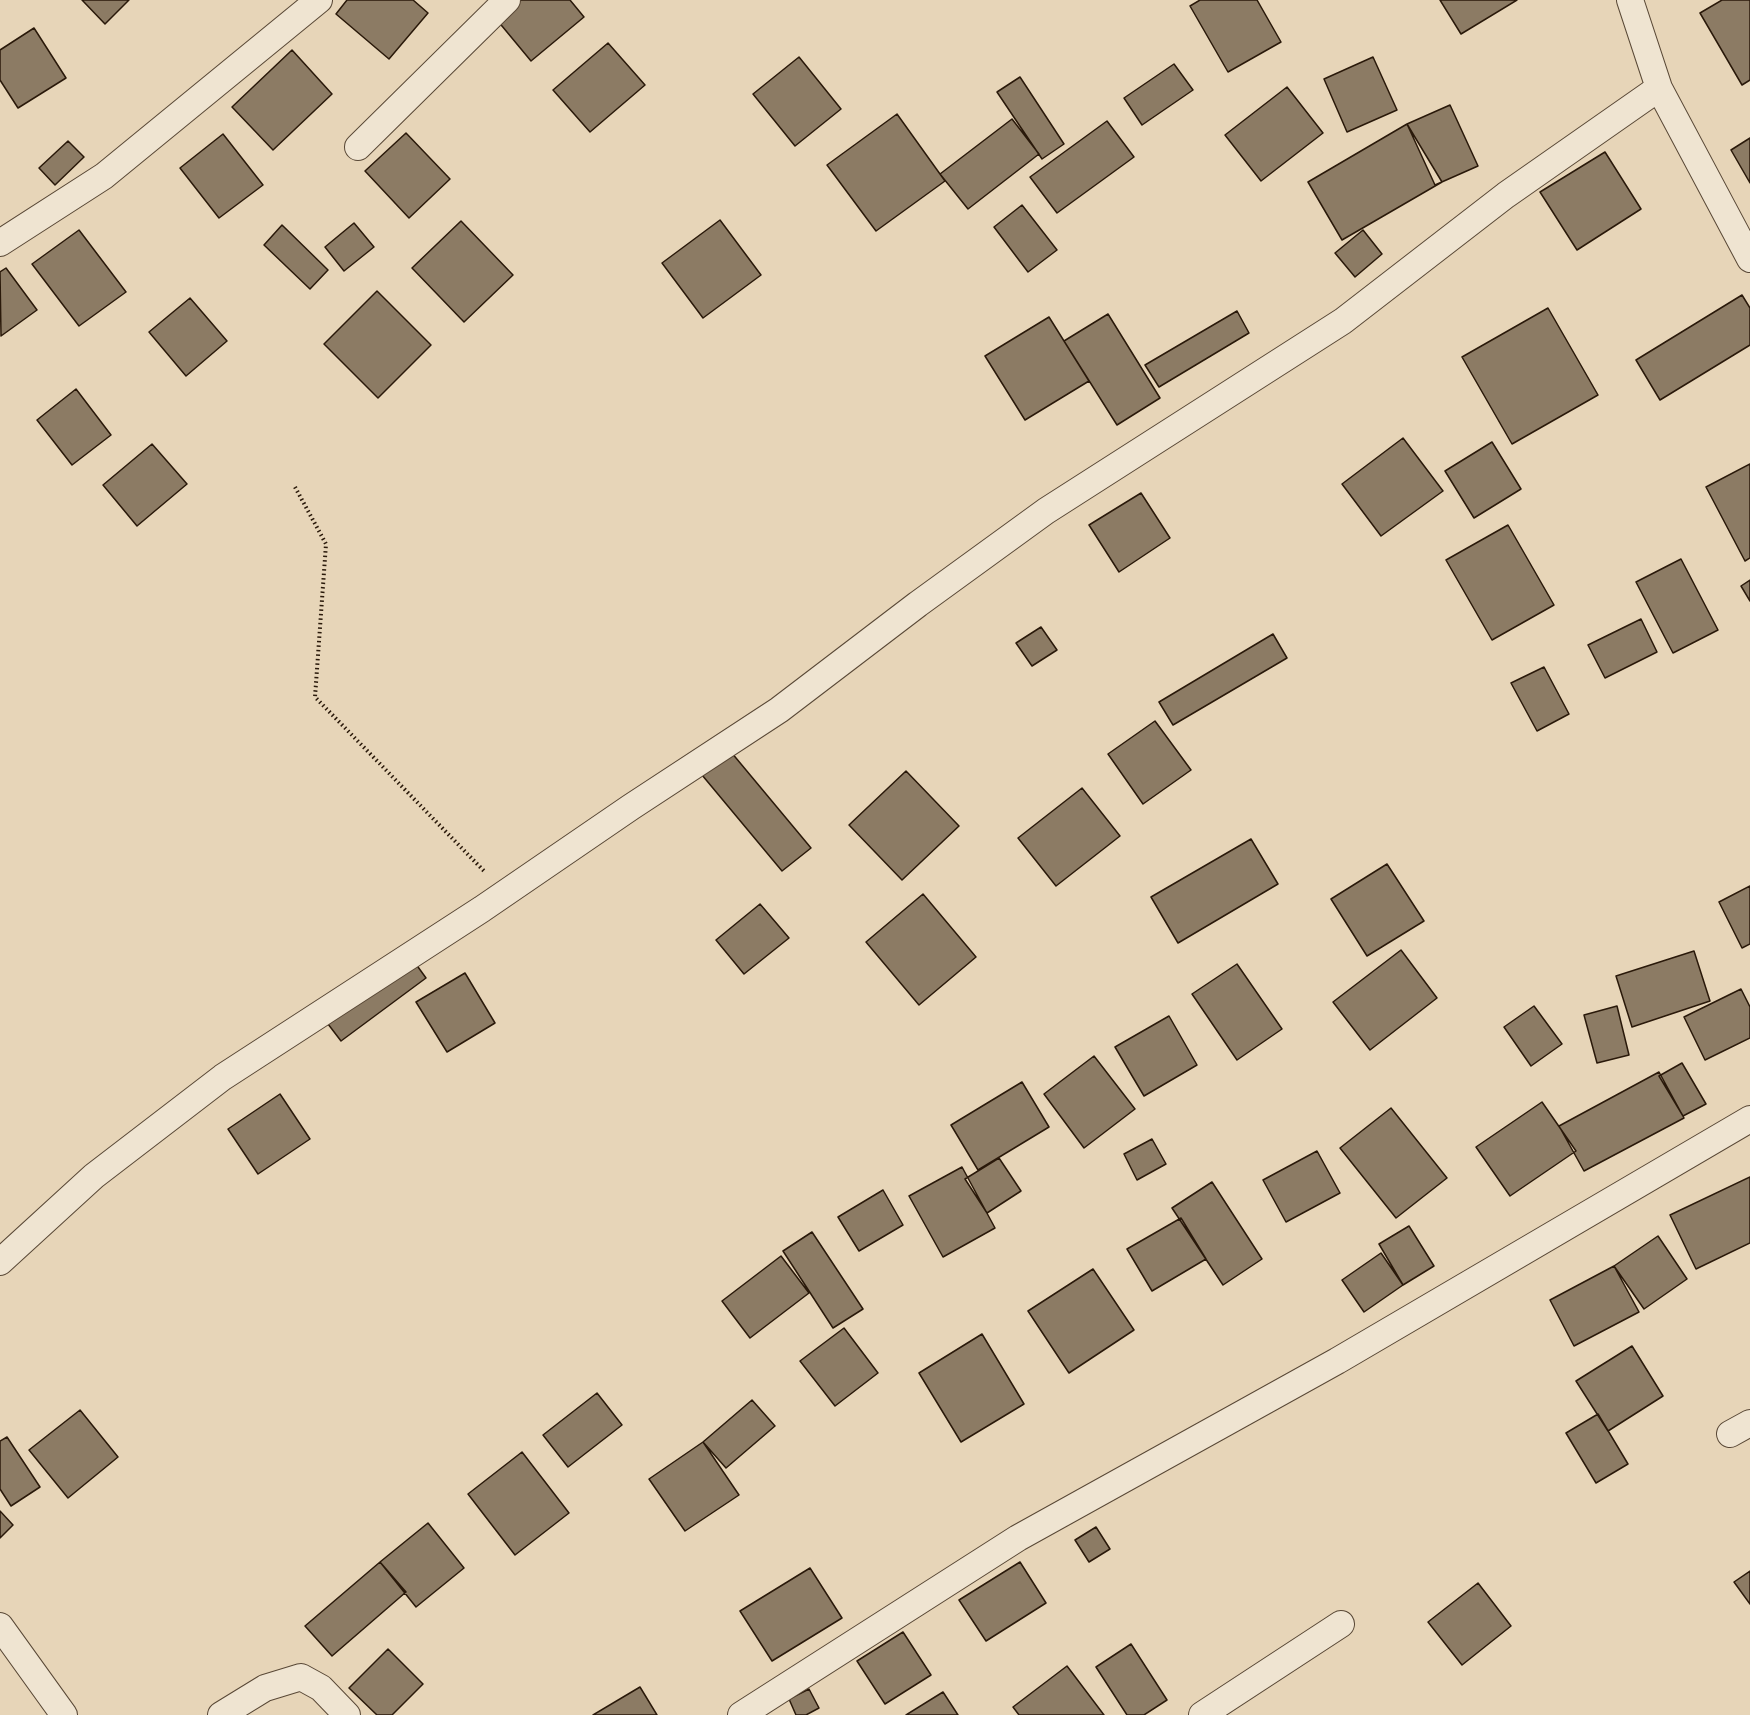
<!DOCTYPE html>
<style>
body{margin:0}
canvas{display:block;background:#e7d5b8}
</style>
<canvas width="1750" height="1715"></canvas>
<script>
const g = document.querySelector('canvas').getContext('2d');
g.lineJoin = 'round';
function fill(path, color) { g.fillStyle = color; g.fill(path, 'evenodd'); }
function trace(path, color, width, dash) { g.strokeStyle = color; g.lineWidth = width; g.lineCap = dash ? 'butt' : 'round'; g.setLineDash(dash || []); g.stroke(path); }
const building = new Path2D(`
 M 82,0 L 129,0 L 105,24 Z
 M 347,0 L 413,0 L 428,13 L 389,59 L 336,14 Z
 M 521,0 L 570,0 L 584,17 L 531,61 L 497,20 Z
 M 1200,0 L 1257,0 L 1281,42 L 1228,72 L 1190,6 Z
 M 1440,0 L 1517,0 L 1461,34 Z
 M 1722,0 L 1750,0 L 1750,80 L 1742,85 L 1700,13 Z
 M 34,28 L 66,78 L 18,108 L 0,80 L 0,50 Z
 M 608,43 L 645,85 L 590,132 L 553,90 Z
 M 292,50 L 332,94 L 273,150 L 232,107 Z
 M 799,57 L 841,109 L 795,146 L 753,94 Z
 M 1373,57 L 1397,110 L 1347,132 L 1324,79 Z
 M 1174,64 L 1193,90 L 1142,125 L 1124,98 Z
 M 1020,77 L 1064,144 L 1042,159 L 997,92 Z
 M 1287,87 L 1323,133 L 1261,181 L 1225,135 Z
 M 1450,105 L 1478,166 L 1435,185 L 1407,124 Z
 M 897,114 L 945,181 L 876,231 L 827,165 Z
 M 1012,119 L 1039,154 L 968,209 L 940,174 Z
 M 1107,121 L 1134,157 L 1057,213 L 1030,177 Z
 M 1407,124 L 1442,182 L 1342,240 L 1308,182 Z
 M 406,133 L 450,179 L 409,218 L 365,171 Z
 M 223,134 L 263,185 L 219,218 L 180,168 Z
 M 1750,138 L 1750,183 L 1731,150 Z
 M 68,141 L 84,157 L 55,185 L 39,168 Z
 M 1605,152 L 1641,209 L 1577,250 L 1540,192 Z
 M 1022,205 L 1057,250 L 1028,272 L 994,227 Z
 M 720,220 L 761,275 L 703,318 L 662,263 Z
 M 461,221 L 513,275 L 464,322 L 412,268 Z
 M 354,223 L 374,247 L 344,271 L 325,247 Z
 M 282,225 L 328,270 L 310,289 L 264,245 Z
 M 79,230 L 126,292 L 79,326 L 32,264 Z
 M 1363,230 L 1382,254 L 1355,277 L 1335,253 Z
 M 6,268 L 37,310 L 1,336 L 0,272 Z
 M 377,291 L 431,345 L 378,398 L 324,344 Z
 M 1742,295 L 1750,308 L 1750,345 L 1660,400 L 1636,360 Z
 M 190,298 L 227,341 L 186,376 L 149,332 Z
 M 1548,308 L 1598,395 L 1512,444 L 1462,357 Z
 M 1237,311 L 1249,333 L 1159,387 L 1145,365 Z
 M 1108,314 L 1160,398 L 1117,425 L 1064,341 Z
 M 1049,317 L 1089,381 L 1025,420 L 985,356 Z
 M 76,389 L 111,435 L 72,465 L 37,420 Z
 M 1403,438 L 1443,491 L 1381,536 L 1342,484 Z
 M 1492,442 L 1521,489 L 1474,518 L 1445,471 Z
 M 152,444 L 187,484 L 137,526 L 103,485 Z
 M 1750,464 L 1750,558 L 1745,561 L 1706,487 Z
 M 1141,493 L 1170,538 L 1119,572 L 1089,525 Z
 M 1508,525 L 1554,605 L 1492,640 L 1446,560 Z
 M 1681,559 L 1718,630 L 1673,653 L 1636,582 Z
 M 1750,580 L 1750,601 L 1741,586 Z
 M 1641,619 L 1657,652 L 1605,678 L 1588,645 Z
 M 1041,627 L 1057,650 L 1032,666 L 1016,643 Z
 M 1273,634 L 1287,658 L 1173,725 L 1159,702 Z
 M 1544,667 L 1569,714 L 1537,731 L 1511,683 Z
 M 1155,721 L 1191,770 L 1143,804 L 1108,754 Z
 M 731,752 L 811,848 L 782,871 L 702,775 Z
 M 906,771 L 959,826 L 902,880 L 849,825 Z
 M 1082,788 L 1120,836 L 1056,886 L 1018,838 Z
 M 1251,839 L 1278,884 L 1178,943 L 1151,897 Z
 M 1387,864 L 1424,921 L 1367,956 L 1331,899 Z
 M 1750,886 L 1750,944 L 1742,948 L 1719,902 Z
 M 923,894 L 976,957 L 919,1005 L 866,942 Z
 M 760,904 L 789,938 L 744,974 L 716,940 Z
 M 1401,950 L 1437,998 L 1370,1050 L 1333,1002 Z
 M 1694,951 L 1710,1001 L 1632,1027 L 1616,976 Z
 M 413,960 L 426,978 L 341,1041 L 328,1024 Z
 M 1237,964 L 1282,1029 L 1237,1060 L 1192,994 Z
 M 465,973 L 495,1023 L 447,1052 L 416,1002 Z
 M 1741,989 L 1750,1007 L 1750,1038 L 1705,1060 L 1684,1017 Z
 M 1534,1006 L 1562,1044 L 1531,1066 L 1504,1027 Z
 M 1617,1006 L 1629,1055 L 1597,1063 L 1584,1015 Z
 M 1169,1016 L 1197,1065 L 1144,1096 L 1115,1047 Z
 M 1094,1056 L 1135,1109 L 1084,1148 L 1044,1094 Z
 M 1682,1063 L 1706,1104 L 1683,1116 L 1659,1076 Z
 M 1659,1072 L 1684,1118 L 1584,1171 L 1559,1126 Z
 M 1022,1082 L 1049,1127 L 978,1170 L 951,1125 Z
 M 280,1094 L 310,1139 L 258,1174 L 228,1129 Z
 M 1542,1102 L 1576,1151 L 1510,1196 L 1476,1147 Z
 M 1391,1108 L 1447,1178 L 1396,1218 L 1340,1148 Z
 M 1152,1139 L 1166,1164 L 1137,1180 L 1124,1154 Z
 M 1317,1151 L 1340,1193 L 1286,1222 L 1263,1180 Z
 M 999,1158 L 1021,1191 L 987,1213 L 965,1179 Z
 M 962,1167 L 995,1228 L 943,1257 L 909,1196 Z
 M 1750,1177 L 1750,1243 L 1696,1269 L 1670,1215 Z
 M 1212,1182 L 1262,1259 L 1223,1285 L 1172,1208 Z
 M 883,1190 L 903,1225 L 859,1251 L 838,1217 Z
 M 1181,1218 L 1206,1259 L 1152,1291 L 1127,1249 Z
 M 1409,1226 L 1434,1266 L 1403,1285 L 1379,1244 Z
 M 812,1232 L 863,1309 L 833,1328 L 783,1251 Z
 M 1658,1236 L 1687,1279 L 1644,1309 L 1614,1266 Z
 M 1381,1253 L 1403,1285 L 1364,1312 L 1342,1280 Z
 M 781,1256 L 809,1293 L 750,1338 L 722,1301 Z
 M 1614,1266 L 1639,1312 L 1574,1346 L 1550,1300 Z
 M 1093,1269 L 1134,1330 L 1069,1373 L 1028,1311 Z
 M 844,1328 L 878,1373 L 835,1406 L 800,1361 Z
 M 982,1334 L 1024,1404 L 961,1442 L 919,1373 Z
 M 1632,1346 L 1663,1396 L 1608,1431 L 1576,1381 Z
 M 597,1393 L 622,1425 L 568,1467 L 543,1435 Z
 M 752,1400 L 775,1426 L 726,1468 L 703,1442 Z
 M 80,1410 L 118,1457 L 68,1498 L 29,1450 Z
 M 1598,1414 L 1628,1464 L 1596,1483 L 1566,1433 Z
 M 7,1437 L 40,1487 L 11,1506 L 0,1489 L 0,1441 Z
 M 703,1442 L 739,1495 L 685,1531 L 649,1479 Z
 M 522,1452 L 569,1513 L 515,1555 L 468,1494 Z
 M 0,1511 L 13,1525 L 0,1538 Z
 M 428,1523 L 464,1568 L 416,1607 L 380,1562 Z
 M 1096,1527 L 1110,1549 L 1089,1562 L 1075,1540 Z
 M 380,1562 L 406,1592 L 332,1656 L 305,1626 Z
 M 1020,1562 L 1046,1603 L 986,1641 L 959,1600 Z
 M 810,1568 L 842,1618 L 772,1661 L 740,1611 Z
 M 1750,1571 L 1750,1604 L 1734,1582 Z
 M 1478,1583 L 1511,1626 L 1462,1665 L 1428,1622 Z
 M 903,1632 L 931,1675 L 885,1704 L 857,1661 Z
 M 1131,1644 L 1167,1700 L 1144,1715 L 1127,1715 L 1096,1667 Z
 M 388,1649 L 423,1684 L 392,1715 L 377,1715 L 349,1688 Z
 M 1067,1666 L 1104,1715 L 1019,1715 L 1013,1707 Z
 M 640,1687 L 657,1715 L 593,1715 Z
 M 809,1689 L 819,1708 L 806,1715 L 796,1715 L 789,1699 Z
 M 943,1692 L 958,1715 L 906,1715 Z`);
const path = new Path2D(`
 M 295,487 L 326,544 L 315,697 L 484,871`);
const minor = new Path2D(`
 M 1630,0 L 1659,88 L 1750,259
 M 358,147 L 507,0
 M 0,243 L 104,176 L 319,0
 M 0,1262 L 94,1176 L 223,1077 L 482,909 L 631,807 L 779,710 L 918,604 L 1046,511 L 1343,321 L 1506,195 L 1659,88
 M 1730,1434 L 1750,1423
 M 0,1626 L 64,1715
 M 221,1715 L 265,1688 L 301,1677 L 321,1688 L 347,1715
 M 741,1715 L 1018,1538 L 1337,1361 L 1750,1119
 M 1202,1715 L 1341,1624`);
fill(building, '#8c7b64');
trace(building, '#2a190a', 1.5);
trace(minor, '#594836', 28);
trace(path, '#2a190a', 4, [1.5, 3]);
trace(minor, '#efe4d1', 26);
</script>
